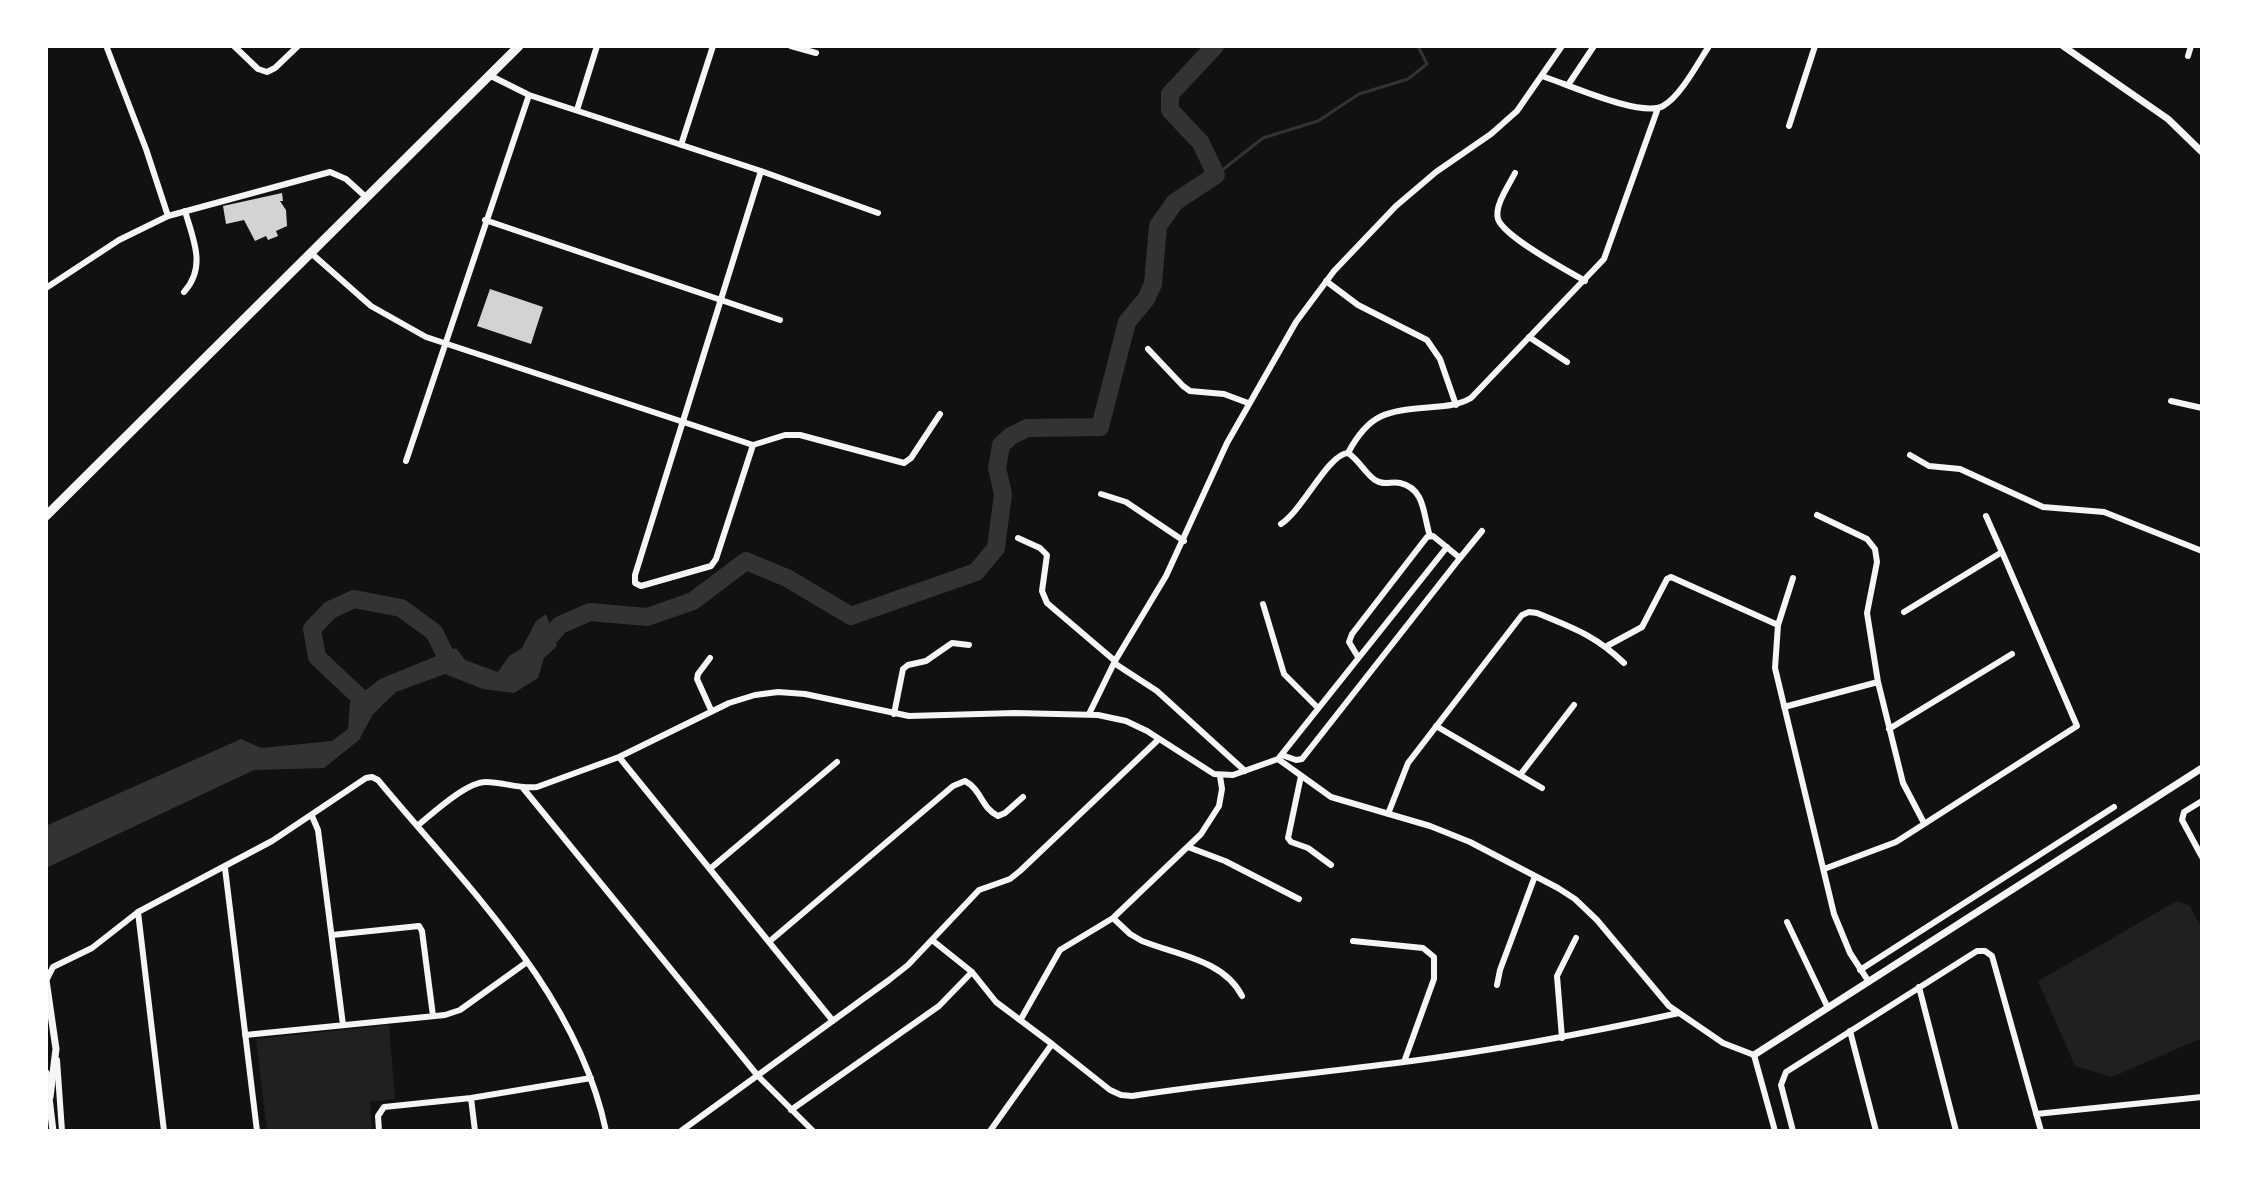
<!DOCTYPE html>
<style>
body{margin:0}
#map{position:relative;width:2248px;height:1177px;overflow:hidden;background:#111;font-family:"IBM Plex Sans",sans-serif}
canvas{display:block}
.frame{position:absolute;inset:0;border:48px solid #fff;pointer-events:none}
</style>
<div id="map">
<canvas width="2248" height="1177"></canvas>
<div class="frame"></div>
</div>
<script>
const g = document.querySelector('canvas').getContext('2d');
g.lineJoin = 'round';
function fill(path, color) { g.fillStyle = color; g.fill(path, 'evenodd'); }
function trace(path, color, width, dash) { g.strokeStyle = color; g.lineWidth = width; g.lineCap = dash ? 'butt' : 'round'; g.setLineDash(dash || []); g.stroke(path); }
const green = new Path2D(`
 M 2177,901 L 2190,906 L 2202,929 L 2202,1038 L 2112,1077 L 2075,1066 L 2038,981 Z
 M 389,1025 L 395,1099 L 370,1102 L 372,1131 L 267,1131 L 256,1039 Z`);
const water = new Path2D(`
 M 546,614 L 557,646 L 544,658 L 538,678 L 514,693 L 483,689 L 445,674 L 396,692 L 373,714 L 359,740 L 324,768 L 254,770 L 46,868 L 46,826 L 50,824 L 241,739 L 261,748 L 332,741 L 348,729 L 350,702 L 380,679 L 456,648 L 465,660 L 498,672 L 509,656 L 522,648 L 536,621 Z`);
const stream = new Path2D(`
 M 1216,175 L 1263,138 L 1318,121 L 1359,94 L 1408,79 L 1427,64 L 1418,46`);
const river = new Path2D(`
 M 536,652 L 560,625 L 590,612 L 647,617 L 693,601 L 746,561 L 787,578 L 851,616 L 976,572 L 996,548 L 1003,494 L 997,468 L 1001,445 L 1011,436 L 1027,428 L 1100,427 L 1127,322 L 1146,299 L 1153,284 L 1158,226 L 1175,202 L 1216,175 L 1201,143 L 1170,110 L 1170,94 L 1215,46
 M 369,706 L 317,657 L 312,629 L 330,610 L 354,599 L 401,608 L 434,632 L 450,664`);
const building = new Path2D(`
 M 282,193 L 283,201 L 280,201 L 286,210 L 287,226 L 276,231 L 278,236 L 268,240 L 266,236 L 255,241 L 244,220 L 226,224 L 223,206 Z
 M 490,289 L 543,307 L 531,344 L 477,326 Z`);
const minor = new Path2D(`
 M 234,46 L 258,69 L 267,72 L 275,68 L 298,46
 M 791,46 L 816,53
 M 107,48 L 146,149 L 168,216
 M 2188,56 L 2191,46
 M 491,76 L 529,95 L 761,171 L 878,213
 M 1542,76 C 1567,84 1641,118 1663,106 C 1680,97 1698,63 1709,46
 M 1568,85 L 1594,46
 M 577,110 L 597,46
 M 1789,126 L 1815,46
 M 681,145 L 713,46
 M 1515,173 C 1509,185 1494,206 1498,219 C 1504,237 1568,271 1585,281
 M 485,220 L 780,320
 M 311,253 L 371,306 L 426,337 L 753,445 L 785,435 L 800,435 L 904,463 L 911,458 L 940,414
 M 1326,281 L 1358,305 L 1427,340 L 1440,359 L 1456,405
 M 46,288 L 119,240 L 168,216 L 330,172 L 346,179 L 367,198
 M 184,292 C 207,267 193,239 185,211
 M 1529,337 L 1567,362
 M 1148,349 L 1183,386 L 1190,391 L 1224,394 L 1248,403
 M 2171,401 L 2202,408
 M 753,445 L 716,559 L 711,566 L 641,586 L 635,583 L 635,575 L 761,171
 M 1348,453 C 1370,411 1389,411 1433,407 C 1446,406 1459,405 1471,398 L 1604,259 L 1658,108
 M 1910,455 L 1929,466 L 1960,469 L 2043,507 L 2104,512 L 2202,551
 M 406,461 L 529,95
 M 1101,494 L 1126,502 L 1184,541
 M 1817,515 L 1867,539 L 1875,549 L 1877,562 L 1867,613 L 1878,682 L 1903,783 L 1924,823
 M 1986,516 L 2002,552
 M 1281,524 C 1303,510 1328,454 1348,453 C 1359,460 1365,473 1375,480 C 1384,486 1391,481 1400,483 C 1426,489 1423,516 1430,536
 M 1018,538 L 1040,548 L 1047,555 L 1042,591 L 1047,603 L 1115,661
 M 1460,558 L 1482,531
 M 1263,604 L 1284,674 L 1318,708
 M 1778,625 L 1793,578
 M 1607,646 L 1642,627 L 1667,579 L 1671,577 L 1778,625 L 1775,668 L 1834,914 L 1850,953 L 1869,982
 M 710,658 L 698,674 L 697,679 L 711,710
 M 1114,663 L 1157,691 L 1245,771
 M 1784,707 L 1878,682
 M 894,714 L 903,669 L 908,665 L 926,661 L 952,643 L 969,645
 M 1089,714 L 1115,661 L 1166,576 L 1227,443 L 1296,322 L 1334,271 L 1396,206 L 1436,172 L 1491,134 L 1517,111 L 1562,46
 M 1436,726 L 1542,788
 M 1889,729 L 2012,654
 M 1282,755 L 1296,760 L 1302,759 L 1460,558 L 1433,536 L 1427,537 L 1352,634 L 1349,642 L 1358,657
 M 619,757 L 833,1021
 M 1278,759 L 1331,797 L 1430,826 L 1470,842 L 1558,888 L 1575,899 L 1597,920 L 1669,1006 L 1723,1043 L 1754,1055 L 1775,1131
 M 1520,775 L 1574,705
 M 1301,776 L 1288,838 L 1291,842 L 1308,848 L 1331,865
 M 523,788 L 758,1076 L 813,1131
 M 2202,801 L 2184,812 L 2182,820 L 2202,857
 M 1388,814 L 1408,763 L 1522,615 L 1529,612 L 1537,613 C 1573,628 1595,635 1624,663
 M 312,816 L 318,830 L 343,1025
 M 417,826 C 432,814 466,782 486,782 C 503,782 519,789 537,787 L 619,757 L 729,703 L 755,695 L 778,692 L 805,694 L 909,716 L 1015,713 L 1098,715 L 1126,721 L 1147,731 L 1214,774 L 1233,775 L 1278,759 L 1447,547
 M 1188,847 L 1225,861 L 1299,899
 M 225,868 L 257,1131
 M 711,868 L 837,762
 M 1824,869 L 1896,842 L 2077,726 L 2002,552 L 1904,612
 M 138,912 L 164,1131
 M 1113,918 L 1130,934 L 1142,941 C 1177,955 1224,960 1242,996
 M 1787,922 L 1828,1008
 M 332,935 L 419,926 L 422,931 L 433,1016
 M 932,940 L 972,972 L 996,1002 L 1052,1044 L 990,1131
 M 770,941 L 953,786 L 965,781 C 981,789 982,809 998,816 L 1005,813 L 1023,797
 M 1353,941 L 1423,948 L 1434,957 L 1434,979 L 1404,1062
 M 1860,970 L 2114,807
 M 46,981 L 53,967 L 92,948 L 138,912 L 272,841 L 366,778 L 372,777 L 378,780 C 465,885 577,992 606,1131
 M 1497,985 L 1500,970 L 1535,876
 M 1919,987 L 1956,1131
 M 1021,1019 L 1060,950 L 1113,918 L 1201,834 L 1219,806 L 1222,789 L 1220,776
 M 1850,1031 L 1876,1131
 M 245,1035 L 445,1015 L 460,1010 L 527,962
 M 1562,1038 L 1557,976 L 1576,938
 M 1052,1044 L 1110,1090 L 1121,1095 L 1132,1096 C 1222,1082 1313,1074 1404,1062 C 1497,1050 1588,1033 1679,1013
 M 57,1060 L 62,1131
 M 471,1098 L 475,1131
 M 791,1110 L 939,1006 L 972,972
 M 2036,1114 L 2202,1097
 M 379,1131 L 378,1116 L 384,1107 L 471,1098 L 591,1078
 M 681,1131 L 889,980 L 908,965 L 979,890 L 1010,879 L 1020,871 L 1159,739
 M 1793,1131 L 1781,1085 L 1786,1072 L 1977,951 L 1985,951 L 1992,956 L 2041,1131`);
const tertiary = new Path2D(`
 M 2063,46 L 2168,119 L 2202,152
 M 46,980 L 56,1049 L 50,1097
 M 1754,1055 L 2202,768
 M 46,1073 L 53,1131`);
const primary = new Path2D(`
 M 46,516 L 519,46`);
fill(green, '#202020');
fill(water, '#333');
trace(stream, '#333', 3);
trace(river, '#333', 18);
fill(building, '#d3d3d3');
trace(minor, '#f5f5f5', 6);
trace(tertiary, '#f5f5f5', 7);
trace(primary, '#f5f5f5', 9);
</script>
